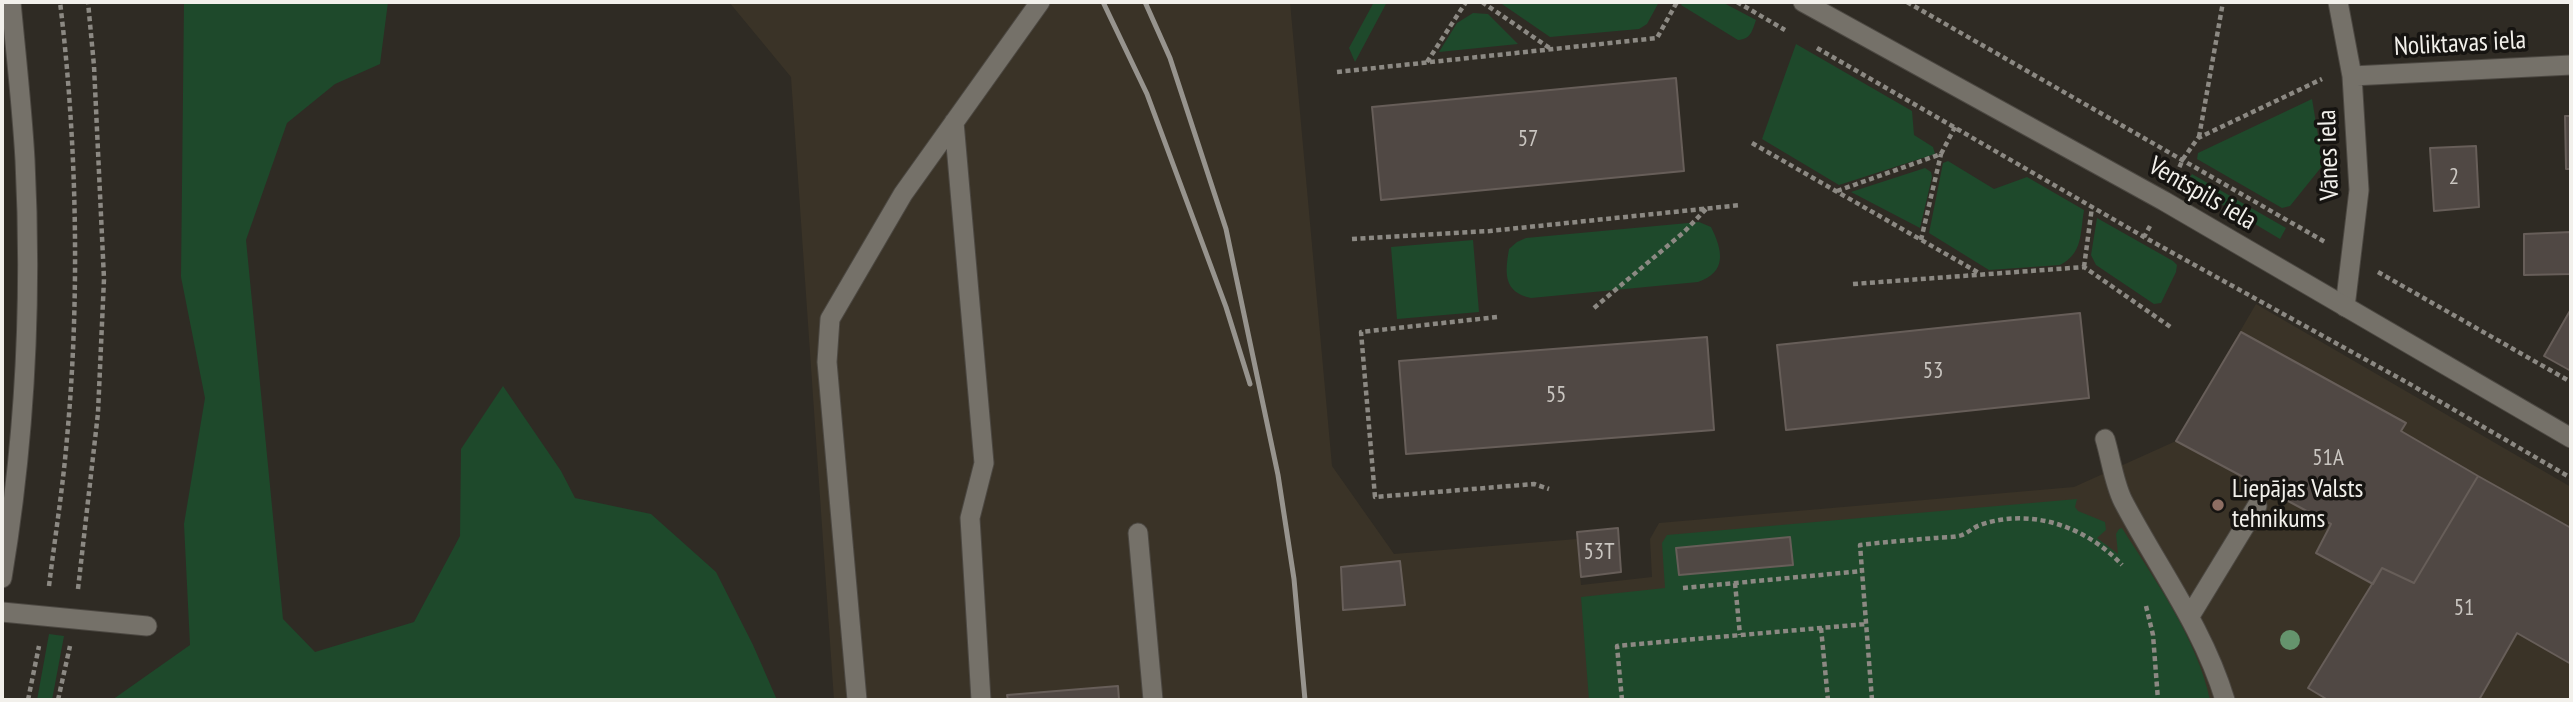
<!DOCTYPE html>
<meta charset="utf-8">
<style>
body{margin:0}
#map{position:relative;width:2573px;height:702px;overflow:hidden;background:#2f2b24;font-family:"PT Sans Narrow",sans-serif}
canvas{display:block}
.frame{position:absolute;inset:0;border:4px solid #f2f0eb;pointer-events:none}
</style>
<div id="map">
<canvas width="2573" height="702"></canvas>
<div class="frame"></div>
</div>
<script>
const g = document.querySelector('canvas').getContext('2d');
g.lineJoin = 'round';
function fill(path, color) { g.fillStyle = color; g.fill(path, 'evenodd'); }
function trace(path, color, width, dash) { g.strokeStyle = color; g.lineWidth = width; g.lineCap = dash ? 'butt' : 'round'; g.setLineDash(dash || []); g.stroke(path); }
function write(font, color, halo, rows, align = 'center') {
  g.font = font + ' "PT Sans Narrow",sans-serif'; g.lineWidth = 7; g.setLineDash([]); g.textBaseline = 'middle'; g.strokeStyle = halo; g.fillStyle = color; for (const [text, x, y, turn = 0] of rows) {
    g.save(); g.translate(x, y); g.rotate((+turn || 0) * Math.PI / 180); g.textAlign = isNaN(turn) ? turn : align; if (halo) g.strokeText(text, 0, 0); g.fillText(text, 0, 0); g.restore();
  }
}
const built = new Path2D(`
 M 729,2 L 1290,2 L 1332,466 L 1394,554 L 1577,539 L 1581,585 L 1652,577 L 1650,539 L 1659,523 L 2074,487 L 2176,441 L 2256,304 L 2571,487 L 2571,700 L 834,700 L 791,77 Z`);
const green = new Path2D(`
 M 184,2 L 388,2 L 380,64 L 335,84 L 287,123 L 246,240 L 283,619 L 315,652 L 414,622 L 460,536 L 461,449 L 503,386 L 561,471 L 575,498 L 651,514 L 716,572 L 753,645 L 777,700 L 112,700 L 190,645 L 184,524 L 205,398 L 181,277 Z
 M 1374,2 L 1387,2 L 1355,62 L 1349,48 Z
 M 1499,2 L 1659,2 L 1647,24 L 1639,29 L 1550,37 Z
 M 1683,2 L 1722,2 L 1756,20 C 1752,31 1751,39 1738,40 L 1681,5 Z
 M 1473,13 L 1488,14 L 1518,44 L 1439,52 L 1457,23 Z
 M 1796,44 L 1912,111 L 1914,135 L 1933,147 L 1935,154 L 1839,185 L 1762,139 Z
 M 2312,99 L 2323,165 L 2290,206 L 2282,208 L 2197,159 L 2198,153 Z
 M 1948,161 L 1994,189 L 2027,177 L 2084,210 C 2080,234 2083,253 2060,265 L 1989,270 L 1929,233 L 1943,163 Z
 M 1925,168 L 1931,172 L 1932,177 L 1920,228 L 1851,192 Z
 M 2192,174 L 2286,228 L 2280,239 L 2186,183 Z
 M 2097,218 L 2173,261 L 2177,265 L 2176,272 L 2161,303 L 2154,304 L 2096,265 L 2091,255 Z
 M 1699,222 L 1711,227 C 1723,251 1727,272 1698,282 L 1531,298 C 1503,292 1505,273 1509,249 L 1517,242 L 1526,238 Z
 M 1473,240 L 1479,312 L 1397,319 L 1391,247 Z
 M 2077,499 L 2075,507 L 2078,511 L 2105,522 L 2106,530 L 2097,538 L 2118,554 L 2116,534 L 2119,529 L 2122,528 C 2156,582 2196,637 2210,700 L 1589,700 L 1581,597 L 1665,588 L 1662,543 L 1667,535 Z
 M 49,634 L 64,636 L 52,700 L 37,700 Z`);
const building = new Path2D(`
 M 1676,78 L 1684,171 L 1381,200 L 1372,107 Z
 M 2565,116 L 2571,116 L 2571,169 L 2566,169 Z
 M 2476,146 L 2479,207 L 2434,211 L 2430,148 Z
 M 2571,232 L 2571,274 L 2524,275 L 2524,234 Z
 M 2571,309 L 2571,371 L 2544,356 Z
 M 2080,313 L 2089,398 L 1786,430 L 1777,345 Z
 M 2241,332 L 2406,423 L 2401,431 L 2478,476 L 2414,583 L 2382,568 L 2373,584 L 2316,553 L 2331,524 L 2176,441 Z
 M 1707,337 L 1714,430 L 1406,454 L 1399,361 Z
 M 2478,476 L 2571,528 L 2571,664 L 2517,633 L 2479,700 L 2328,700 L 2308,688 L 2382,568 L 2414,583 Z
 M 1618,528 L 1621,572 L 1581,577 L 1577,532 Z
 M 1790,537 L 1793,565 L 1679,575 L 1676,548 Z
 M 1400,561 L 1405,605 L 1343,610 L 1341,567 Z
 M 1118,686 L 1119,700 L 1008,700 L 1007,695 Z`);
const path = new Path2D(`
 M 1482,2 L 1551,49
 M 1737,2 L 1785,30
 M 1907,2 L 2325,242
 M 1817,48 L 2144,237
 M 1427,62 L 1466,2
 M 1337,72 L 1657,38 L 1677,2
 M 2199,137 L 2223,2
 M 1752,143 L 1979,273
 M 2176,175 L 2183,159 L 2198,138 L 2322,79
 M 1837,191 L 1941,154 L 1955,127
 M 2150,226 L 2144,237 L 2408,383 L 2571,478
 M 1352,239 L 1490,231 L 1741,205
 M 1921,240 L 1941,154
 M 2084,267 L 2092,207
 M 2378,272 L 2571,382
 M 1853,284 L 2084,267 L 2172,328
 M 1594,308 L 1684,232 L 1706,209
 M 1497,317 L 1361,332 L 1375,497 L 1534,484 L 1549,489
 M 1735,583 L 1740,635
 M 49,586 C 55,537 63,487 67,438 C 80,297 77,142 60,2
 M 1683,588 L 1862,571
 M 78,589 L 98,413 L 104,279 L 94,66 L 88,2
 M 2146,606 L 2153,635 L 2158,700
 M 1821,628 L 1828,700
 M 28,700 L 39,646
 M 58,700 L 70,646
 M 1622,700 L 1617,646 L 1866,624
 M 1872,700 L 1860,545 C 1885,542 1910,540 1935,538 C 1943,537 1954,538 1962,535 C 1968,533 1974,527 1980,525 C 2031,507 2087,527 2122,565`);
const service = new Path2D(`
 M 954,122 L 984,463 L 970,518 L 981,700
 M 2105,439 C 2111,459 2114,483 2123,501 C 2158,568 2203,627 2225,700
 M 1138,533 L 1153,700
 M 2,612 L 147,626
 M 2190,616 L 2257,506
 M 857,700 L 827,362 L 830,319 L 903,194 L 1040,2`);
const minor = new Path2D(`
 M 2338,2 L 2352,76 L 2359,190 L 2345,307
 M 2352,76 L 2571,65`);
const tertiary = new Path2D(`
 M 1803,2 L 2164,201 L 2571,438`);
const secondary = new Path2D(`
 M 2,578 C 25,441 32,299 25,160 C 22,107 16,55 11,2`);
const rail = new Path2D(`
 M 1103,2 L 1147,94 L 1226,307 L 1250,384
 M 1145,2 L 1170,58 L 1226,229 L 1278,475 L 1294,579 L 1305,700`);
const trees = [
 [2290,640]
];
const markers = [
 [2218,505,7,"#8d6e63"]
];
const numberNames = [
 ["57",1528,139],
 ["2",2454,177],
 ["53",1933,371],
 ["55",1556,395],
 ["51A",2328,458],
 ["53T",1599,552],
 ["51",2464,608]
];
const streetNames = [
 ["Noliktavas iela",2460,44,-3],
 ["Vānes iela",2329,155,-92],
 ["Ventspils iela",2202,194,30]
];
const poiNames = [
 ["Liepājas Valsts",2232,490],
 ["tehnikums",2232,520]
];
fill(built, '#3a3327');
fill(green, '#1e492b');
fill(building, '#504844');
trace(building, '#675e59', 2);
trace(service, '#4c4842', 21);
trace(minor, '#4c4842', 21);
trace(tertiary, '#4c4842', 21);
trace(secondary, '#4c4842', 21);
trace(path, '#8c8983', 4.5, [5, 3.5]);
trace(service, '#757169', 19);
trace(minor, '#757169', 19);
trace(tertiary, '#757169', 19);
trace(secondary, '#757169', 19);
trace(rail, '#97948e', 5);
g.fillStyle = '#65946d';
for (const [x, y] of trees) { g.beginPath(); g.arc(x, y, 10, 0, 2 * Math.PI); g.fill(); }
for (const [x, y, r, color] of markers) { const dot = new Path2D(); dot.arc(x, y, r, 0, 2 * Math.PI); g.fillStyle = color; g.fill(dot); trace(dot, '#161411', 2.5); }
write('23px', '#cac6c1', null, numberNames);
write('26px', '#f2f0eb', '#161411', streetNames);
write('26px', '#f2f0eb', '#161411', poiNames, 'left');
</script>
